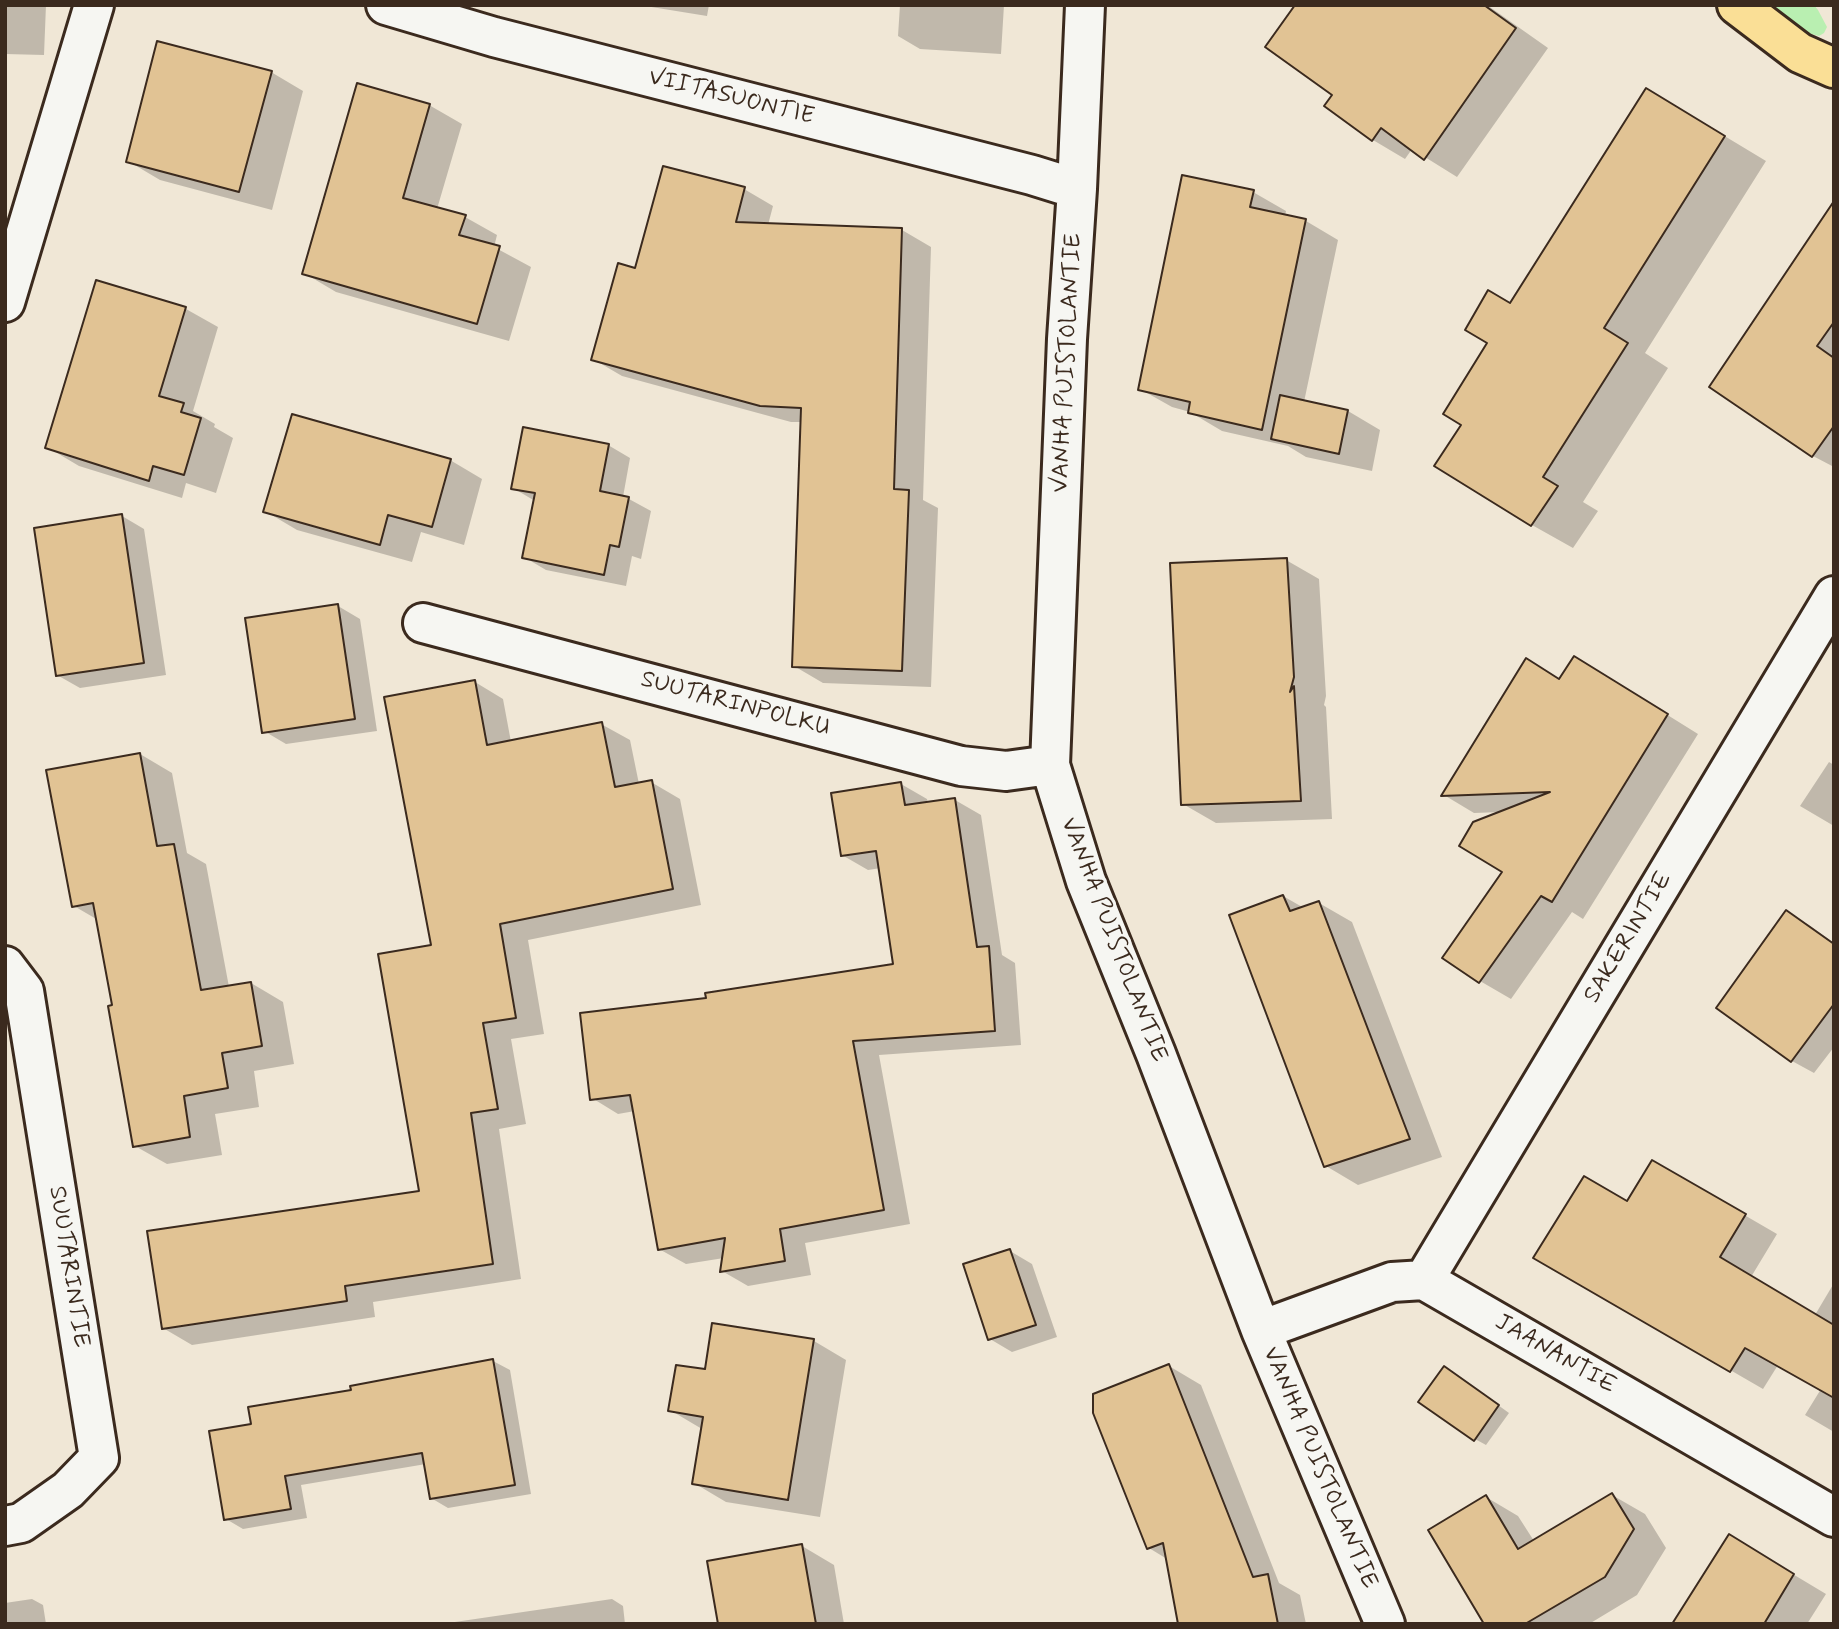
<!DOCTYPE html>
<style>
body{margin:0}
#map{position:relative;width:1839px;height:1629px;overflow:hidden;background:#f0e7d6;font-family:Mynerve,sans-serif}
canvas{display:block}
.frame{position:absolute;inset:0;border:7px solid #3b2a1e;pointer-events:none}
</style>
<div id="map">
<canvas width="1839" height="1629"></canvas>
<div class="frame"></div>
</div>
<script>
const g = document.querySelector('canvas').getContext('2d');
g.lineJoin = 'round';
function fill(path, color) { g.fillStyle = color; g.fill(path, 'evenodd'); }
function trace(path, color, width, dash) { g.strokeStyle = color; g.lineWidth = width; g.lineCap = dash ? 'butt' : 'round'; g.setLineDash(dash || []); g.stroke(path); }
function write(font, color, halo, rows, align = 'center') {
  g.font = font + ' Mynerve,sans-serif'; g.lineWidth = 6; g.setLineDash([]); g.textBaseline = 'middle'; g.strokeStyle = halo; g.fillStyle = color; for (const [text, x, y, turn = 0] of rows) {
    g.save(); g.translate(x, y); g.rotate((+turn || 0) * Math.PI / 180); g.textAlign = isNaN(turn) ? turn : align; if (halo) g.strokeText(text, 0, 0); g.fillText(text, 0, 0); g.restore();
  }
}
const green = new Path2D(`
 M 1769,5 L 1814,5 L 1818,10 L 1827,27 L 1824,33 L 1819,36 L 1804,32 Z`);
const shadow = new Path2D(`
 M 5,5 L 46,5 L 44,55 L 5,54 Z
 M 639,5 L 709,5 L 707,16 Z
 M 900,5 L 1004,5 L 1001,54 L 920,49 L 898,36 Z
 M 1297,5 L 1487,5 L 1548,48 L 1457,177 L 1412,149 L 1405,159 L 1373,140 L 1335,95 Z
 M 271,72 L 303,91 L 272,210 L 160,180 L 128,161 Z
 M 429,105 L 462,124 L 437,209 L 465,217 L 497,235 L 494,247 L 531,267 L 509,341 L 336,292 L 304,273 Z
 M 1688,114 L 1766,161 L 1645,353 L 1668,368 L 1583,502 L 1598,511 L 1573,548 L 1532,525 L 1463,424 Z
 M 744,189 L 773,206 L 768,225 L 902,230 L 931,247 L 923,500 L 938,508 L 931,687 L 823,683 L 794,666 L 802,422 L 791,422 L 622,376 L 593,359 Z
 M 1253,192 L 1286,211 L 1285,216 L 1306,221 L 1338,240 L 1304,402 L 1348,411 L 1380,430 L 1372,471 L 1306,457 L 1288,446 L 1222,431 L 1190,412 L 1172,407 L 1140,389 Z
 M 1834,204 L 1834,467 L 1813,456 L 1712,387 Z
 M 98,282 L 186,309 L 218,327 L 193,411 L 215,424 L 214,427 L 233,438 L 216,493 L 186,483 L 182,498 L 79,466 L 47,447 Z
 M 608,445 L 630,458 L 623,497 L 629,499 L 651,511 L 641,559 L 632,556 L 626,586 L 546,570 L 524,557 L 535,501 L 513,488 Z
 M 450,460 L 482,479 L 464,545 L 421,532 L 412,562 L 297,530 L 265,511 Z
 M 122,516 L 144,529 L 166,675 L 80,688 L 57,675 Z
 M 1286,560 L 1319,579 L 1326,696 L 1324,705 L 1326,707 L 1332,819 L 1216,823 L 1183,804 Z
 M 338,606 L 360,619 L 377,731 L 286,744 L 264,731 Z
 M 1605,676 L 1698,734 L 1583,919 L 1572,912 L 1511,999 L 1480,981 L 1504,872 L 1501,812 L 1474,813 L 1444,795 L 1561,680 Z
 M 475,682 L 503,699 L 511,742 L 601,724 L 630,740 L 639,784 L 651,782 L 680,799 L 701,905 L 528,940 L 544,1034 L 511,1039 L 526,1124 L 499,1129 L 521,1279 L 373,1302 L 375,1317 L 192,1345 L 163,1328 L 421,1193 L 433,946 Z
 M 140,754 L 172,773 L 187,853 L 206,864 L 229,987 L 251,983 L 283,1002 L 294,1064 L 254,1071 L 259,1107 L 215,1114 L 222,1155 L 167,1164 L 135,1146 L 114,1007 L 98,920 L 74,906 Z
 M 1829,762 L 1834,765 L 1834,826 L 1800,806 Z
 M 901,784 L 927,799 L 928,804 L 955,800 L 981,815 L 1002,955 L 1015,963 L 1021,1045 L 879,1055 L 910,1224 L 805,1243 L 811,1275 L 748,1286 L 722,1271 L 724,1258 L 686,1264 L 659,1249 L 635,1111 L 618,1114 L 592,1098 L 708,999 L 895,966 L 881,868 L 868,870 L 842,855 Z
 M 1283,896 L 1304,908 L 1319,903 L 1352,922 L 1442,1157 L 1358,1185 L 1326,1166 Z
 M 1787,913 L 1809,925 L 1834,943 L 1834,1047 L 1814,1073 L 1792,1061 L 1718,1008 Z
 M 1653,1162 L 1777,1234 L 1751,1277 L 1815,1315 L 1834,1283 L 1834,1432 L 1805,1415 L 1821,1389 L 1778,1365 L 1763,1389 L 1535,1257 L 1628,1203 Z
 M 1010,1251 L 1032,1264 L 1057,1337 L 1012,1352 L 990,1339 Z
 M 713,1325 L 814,1341 L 846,1360 L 820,1517 L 726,1502 L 694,1483 L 702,1429 L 670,1410 L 706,1371 Z
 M 493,1361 L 510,1370 L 531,1494 L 448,1508 L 431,1498 L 426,1464 L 301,1485 L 307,1518 L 243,1529 L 226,1519 L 253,1425 L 353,1391 Z
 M 1169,1366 L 1201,1385 L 1279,1583 L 1300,1595 L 1306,1624 L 1180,1624 L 1167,1559 L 1149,1548 Z
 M 1455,1374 L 1509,1413 L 1486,1445 L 1475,1439 Z
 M 1612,1495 L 1645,1514 L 1666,1548 L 1637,1595 L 1589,1624 L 1486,1624 L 1486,1497 L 1518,1516 L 1534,1541 Z
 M 802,1546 L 834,1565 L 844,1624 L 720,1624 Z
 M 1761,1555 L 1826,1594 L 1807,1624 L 1675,1624 Z
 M 32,1599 L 43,1605 L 46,1624 L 5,1624 L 5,1603 Z
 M 612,1599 L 623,1606 L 625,1624 L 441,1624 Z`);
const building = new Path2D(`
 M 1295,5 L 1484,5 L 1516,28 L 1424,160 L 1381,128 L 1372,141 L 1324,106 L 1332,95 L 1265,47 Z
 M 157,41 L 272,71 L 239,192 L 126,162 Z
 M 357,83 L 430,104 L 403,198 L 466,215 L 459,235 L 500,246 L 477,324 L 302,274 Z
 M 1646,88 L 1725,136 L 1604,328 L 1628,343 L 1543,477 L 1558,486 L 1531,526 L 1434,466 L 1461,425 L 1443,414 L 1487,343 L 1465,330 L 1488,290 L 1510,303 Z
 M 663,166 L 745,187 L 736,222 L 902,228 L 894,489 L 909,490 L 902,671 L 792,667 L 801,408 L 760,406 L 591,360 L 618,263 L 635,268 Z
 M 1182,175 L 1254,190 L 1250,207 L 1306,219 L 1262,430 L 1188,413 L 1190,402 L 1138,390 Z
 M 1834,201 L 1834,322 L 1817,346 L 1834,358 L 1834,426 L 1812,457 L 1709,387 Z
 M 96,280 L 186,307 L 159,396 L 184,403 L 181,412 L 201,418 L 184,475 L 153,466 L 149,481 L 45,448 Z
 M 1280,395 L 1348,410 L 1339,454 L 1271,439 Z
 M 292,414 L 451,459 L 432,527 L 388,515 L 380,545 L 263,512 Z
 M 523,427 L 609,444 L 600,491 L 629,497 L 619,547 L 610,545 L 604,575 L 522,558 L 535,493 L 511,489 Z
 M 122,514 L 144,663 L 56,676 L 34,528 Z
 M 1287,558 L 1294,677 L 1290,692 L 1294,686 L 1301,801 L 1181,805 L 1170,563 Z
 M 338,604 L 355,719 L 262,733 L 245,618 Z
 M 1574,656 L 1668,714 L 1552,902 L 1541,896 L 1479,983 L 1442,958 L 1502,872 L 1459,846 L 1473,822 L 1550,792 L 1441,796 L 1526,658 L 1559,679 Z
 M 475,680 L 487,745 L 602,722 L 615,787 L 652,780 L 673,889 L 500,924 L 516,1018 L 483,1023 L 498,1109 L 471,1113 L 493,1264 L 345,1286 L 347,1301 L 162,1329 L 147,1231 L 419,1191 L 378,954 L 431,945 L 384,697 Z
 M 140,753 L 157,846 L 174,844 L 201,990 L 251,982 L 262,1046 L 222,1053 L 228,1088 L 184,1096 L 190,1137 L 133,1147 L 108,1006 L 112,1005 L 93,903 L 72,907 L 46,770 Z
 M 901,782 L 905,805 L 955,798 L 977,947 L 989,946 L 995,1031 L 853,1041 L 884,1210 L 780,1229 L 785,1261 L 720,1272 L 725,1238 L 658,1250 L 630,1095 L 590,1100 L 580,1013 L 706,998 L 705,993 L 893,964 L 876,851 L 841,856 L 831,793 Z
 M 1283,895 L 1290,911 L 1319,901 L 1410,1139 L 1324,1167 L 1229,915 Z
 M 1786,910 L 1834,944 L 1834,1004 L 1791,1062 L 1716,1008 Z
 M 1652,1160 L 1746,1214 L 1720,1257 L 1834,1325 L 1834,1398 L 1745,1348 L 1730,1372 L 1533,1258 L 1584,1176 L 1627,1201 Z
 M 1010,1249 L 1036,1325 L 988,1340 L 963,1264 Z
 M 712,1323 L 814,1339 L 788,1500 L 692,1484 L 703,1417 L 668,1411 L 676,1365 L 705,1369 Z
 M 493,1359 L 515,1485 L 430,1499 L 422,1453 L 285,1476 L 291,1509 L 224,1520 L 209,1431 L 251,1424 L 248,1407 L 351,1390 L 350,1386 Z
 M 1169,1364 L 1253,1577 L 1268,1574 L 1278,1624 L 1178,1624 L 1163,1543 L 1147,1549 L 1093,1413 L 1093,1394 Z
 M 1444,1366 L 1499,1405 L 1474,1441 L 1418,1402 Z
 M 1612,1493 L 1634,1529 L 1605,1577 L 1525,1624 L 1484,1624 L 1428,1530 L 1486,1495 L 1518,1549 Z
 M 1729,1534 L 1794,1574 L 1764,1624 L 1672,1624 Z
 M 802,1544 L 816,1624 L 718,1624 L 707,1561 Z`);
const minor = new Path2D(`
 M 386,5 L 494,37 L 1032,175 L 1077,189
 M 1085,5 L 1077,189 L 1067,339 L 1050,765 L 1086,881 L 1156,1054 L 1261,1330 L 1385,1624
 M 5,302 L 94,5
 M 423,623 L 961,766 L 1006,771 L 1050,765
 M 5,966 L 24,991 L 99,1458 L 68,1490 L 21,1523 L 5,1526
 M 1424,1280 L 1834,596
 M 1261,1330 L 1392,1282 L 1424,1280 L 1834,1517`);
const major = new Path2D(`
 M 1737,5 L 1800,53 L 1834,68`);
const streetNames = [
 ["VIITASUONTIE",731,98,14],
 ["VANHA PUISTOLANTIE",1068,363,-87],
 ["SUUTARINPOLKU",735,705,15],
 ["SAKERINTIE",1629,938,-59],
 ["VANHA PUISTOLANTIE",1113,940,69],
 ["SUUTARINTIE",68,1267,81],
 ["JAANANTIE",1555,1355,30],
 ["VANHA PUISTOLANTIE",1319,1468,67]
];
fill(green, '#b9efb1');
fill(shadow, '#0003');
fill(building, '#e1c394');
trace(building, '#3b2a1e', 2);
trace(minor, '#3b2a1e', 44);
trace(major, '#3b2a1e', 44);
trace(minor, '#f6f6f2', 38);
trace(major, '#fadf96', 38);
write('24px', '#3b2a1e', '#f6f6f2', streetNames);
</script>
